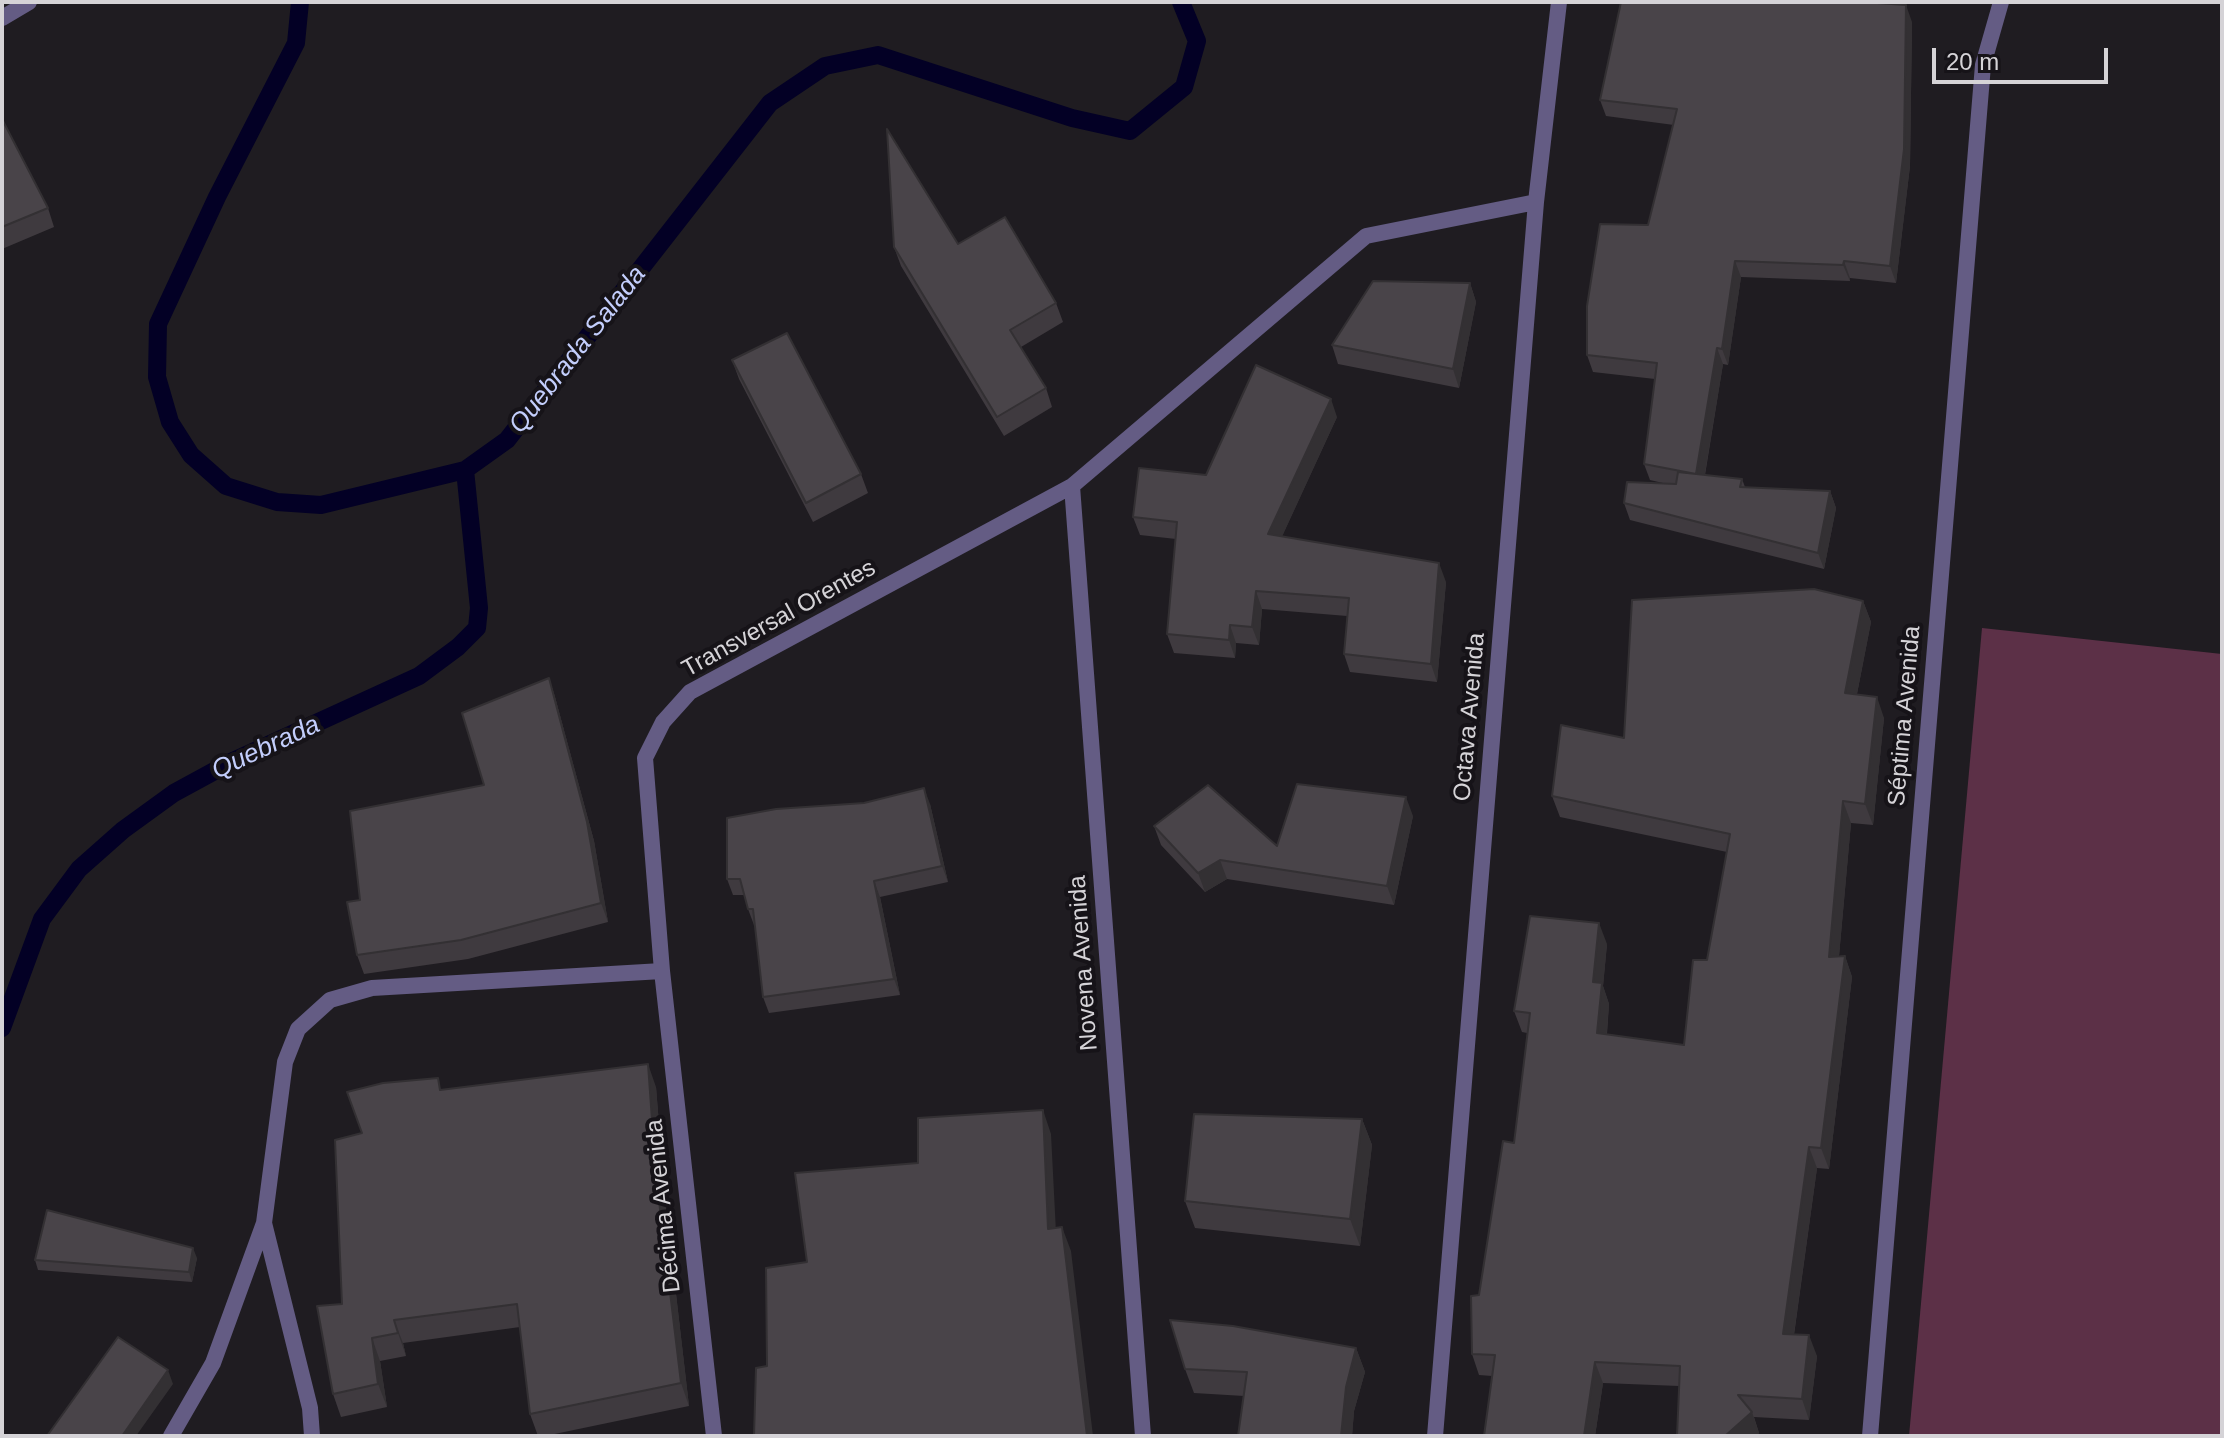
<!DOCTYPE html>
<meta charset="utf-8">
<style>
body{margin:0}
#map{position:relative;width:2224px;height:1438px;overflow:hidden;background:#1f1c21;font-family:Helvetica,sans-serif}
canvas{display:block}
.frame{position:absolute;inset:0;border:4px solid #d5d3d7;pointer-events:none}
.scale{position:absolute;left:1932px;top:48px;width:176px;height:36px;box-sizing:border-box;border:4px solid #d5d3d7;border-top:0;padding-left:10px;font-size:24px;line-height:28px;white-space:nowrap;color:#d5d3d7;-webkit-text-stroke:6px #161318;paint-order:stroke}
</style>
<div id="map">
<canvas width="2224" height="1438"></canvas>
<div class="frame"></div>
<div class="scale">20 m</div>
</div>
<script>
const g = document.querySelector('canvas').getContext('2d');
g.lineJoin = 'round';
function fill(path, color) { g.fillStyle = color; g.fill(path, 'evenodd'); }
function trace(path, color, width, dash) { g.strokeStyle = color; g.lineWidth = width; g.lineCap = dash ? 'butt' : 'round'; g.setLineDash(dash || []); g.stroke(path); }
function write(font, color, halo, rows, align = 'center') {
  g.font = font + ' Helvetica,sans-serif'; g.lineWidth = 8; g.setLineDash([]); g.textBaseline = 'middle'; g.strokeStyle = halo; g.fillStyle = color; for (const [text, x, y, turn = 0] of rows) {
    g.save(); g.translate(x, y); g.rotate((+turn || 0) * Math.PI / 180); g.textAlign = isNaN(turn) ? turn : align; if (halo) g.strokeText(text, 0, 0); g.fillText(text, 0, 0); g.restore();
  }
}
const green = new Path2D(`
 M 1982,628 L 2222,654 L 2222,1436 L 1909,1436 Z`);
const stream = new Path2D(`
 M 300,2 L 296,43 L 217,197 L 158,324 L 157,377 L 170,422 L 191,455 L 226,486 L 277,502 L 321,505 L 465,470 L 507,440 L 770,103 L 825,66 L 878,55 L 1072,118 L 1130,131 L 1184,87 L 1197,41 L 1181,2
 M 2,1028 L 42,919 L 79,869 L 123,830 L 174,793 L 231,762 L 419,676 L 458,647 L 477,628 L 479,608 L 465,470`);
const minor = new Path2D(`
 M 2,18 L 29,2
 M 1072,486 L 1143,1436
 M 662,971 L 714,1436
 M 264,1223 L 310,1408 L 312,1436
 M 171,1436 L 213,1363 L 264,1223 L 285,1062 L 298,1029 L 330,1000 L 372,988 L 662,971 L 645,758 L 663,722 L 690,692 L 1072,486 L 1366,236 L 1536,202
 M 1435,1436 L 1536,202 L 1559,2`);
const tertiary = new Path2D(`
 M 1870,1436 L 1983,65 L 2001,2`);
const wall = new Path2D(`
 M 1912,22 L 1910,166 L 1896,283 L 1850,278 L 1850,281 L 1741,277 L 1728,365 L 1723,364 L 1705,475 L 1742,479 L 1745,487 L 1830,491 L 1836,508 L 1824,569 L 1630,520 L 1624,503 L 1667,484 L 1650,480 L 1644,464 L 1655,379 L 1593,372 L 1587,355 L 1648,225 L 1674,125 L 1606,116 L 1600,100 Z
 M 2,119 L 48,208 L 54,227 L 2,249 Z
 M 958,244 L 1056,303 L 1063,322 L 1021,347 L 1046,388 L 1052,407 L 1004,436 L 901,266 L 894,247 Z
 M 1470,283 L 1476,302 L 1459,388 L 1338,364 L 1332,345 Z
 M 732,360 L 861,474 L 868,493 L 813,522 L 739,379 Z
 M 1337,417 L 1282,536 L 1446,582 L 1437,682 L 1350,672 L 1344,654 L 1347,616 L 1262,609 L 1259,645 L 1236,643 L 1235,658 L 1174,653 L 1167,634 L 1176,539 L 1140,535 L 1133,517 L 1206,475 Z
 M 1863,601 L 1871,622 L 1857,694 L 1884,718 L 1873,825 L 1851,823 L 1839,956 L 1845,956 L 1852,977 L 1829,1169 L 1817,1168 L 1794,1335 L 1817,1356 L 1809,1420 L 1754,1417 L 1759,1433 L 1756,1436 L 1677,1436 L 1679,1386 L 1603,1383 L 1595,1436 L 1484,1436 L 1492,1376 L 1479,1375 L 1472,1354 L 1479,1295 L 1514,1143 L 1527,1033 L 1522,1032 L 1514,1011 L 1607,944 L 1603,986 L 1609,1004 L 1607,1034 L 1684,1045 L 1707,960 L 1727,852 L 1560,817 L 1552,796 L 1624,738 Z
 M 549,678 L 555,697 L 594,841 L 608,922 L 468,959 L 364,974 L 357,955 L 484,785 Z
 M 930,804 L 948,882 L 880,897 L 900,995 L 769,1013 L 763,997 L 755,925 L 754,925 L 748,909 L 744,895 L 733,895 L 727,879 Z
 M 1413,816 L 1394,905 L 1227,879 L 1205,892 L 1161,845 L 1154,826 L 1277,846 Z
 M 656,1087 L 665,1199 L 689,1406 L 545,1436 L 538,1436 L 530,1414 L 520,1327 L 403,1343 L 406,1356 L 380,1361 L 387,1407 L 341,1417 L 333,1394 L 362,1133 L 442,1089 Z
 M 1362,1119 L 1372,1145 L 1360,1246 L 1195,1228 L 1185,1201 Z
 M 197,1258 L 192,1282 L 38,1270 L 35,1260 Z
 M 1356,1348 L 1365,1372 L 1354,1411 L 1352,1436 L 1238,1436 L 1244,1396 L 1194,1393 L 1185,1369 Z`);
const shadedWall = new Path2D(`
 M 1906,5 L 1912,22 L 1910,166 L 1896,283 L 1890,266 Z
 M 1735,261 L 1741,277 L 1728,365 L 1722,349 Z
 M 1844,261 L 1850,278 L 1850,281 L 1843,265 Z
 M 1470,283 L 1476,302 L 1459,388 L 1453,369 Z
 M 1717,348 L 1723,364 L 1702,491 L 1696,474 Z
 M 1331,399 L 1337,417 L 1275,552 L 1268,534 Z
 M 1830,491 L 1836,508 L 1824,569 L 1818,553 Z
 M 1439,563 L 1446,582 L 1437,682 L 1431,664 Z
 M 1256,591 L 1262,609 L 1259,645 L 1252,627 Z
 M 1863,601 L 1871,622 L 1853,714 L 1845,693 Z
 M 1230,625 L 1236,643 L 1235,658 L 1229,640 Z
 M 549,678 L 555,697 L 594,841 L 608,922 L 601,903 Z
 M 1877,697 L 1884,718 L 1873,825 L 1865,804 Z
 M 924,788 L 930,804 L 948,882 L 942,866 Z
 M 1406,797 L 1413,816 L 1394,905 L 1387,886 Z
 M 1843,801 L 1851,823 L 1837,978 L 1829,957 Z
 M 1220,860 L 1227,879 L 1205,892 L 1198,873 Z
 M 874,881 L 880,897 L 900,995 L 894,979 Z
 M 1599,923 L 1607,944 L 1603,986 L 1609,1004 L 1605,1054 L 1597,1033 L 1593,982 Z
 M 1845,956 L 1852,977 L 1829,1169 L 1821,1148 Z
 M 648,1064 L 656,1087 L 665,1199 L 689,1406 L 681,1383 L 656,1176 Z
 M 1043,1110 L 1051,1134 L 1057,1252 L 1048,1229 Z
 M 1362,1119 L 1372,1145 L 1360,1246 L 1350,1219 Z
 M 1809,1147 L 1817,1168 L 1791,1355 L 1783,1334 Z
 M 1062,1227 L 1071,1251 L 1093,1436 L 1087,1436 Z
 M 193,1248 L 197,1258 L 192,1282 L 189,1272 Z
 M 394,1320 L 403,1343 L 406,1356 L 398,1333 Z
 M 1809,1335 L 1817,1356 L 1809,1420 L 1802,1399 Z
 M 372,1338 L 380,1361 L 387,1407 L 378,1384 Z
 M 1356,1348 L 1365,1372 L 1354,1411 L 1352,1436 L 1341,1436 L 1346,1387 Z
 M 1595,1362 L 1603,1383 L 1595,1436 L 1584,1436 Z
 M 168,1370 L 173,1384 L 136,1436 L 122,1436 Z
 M 1752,1412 L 1759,1433 L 1756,1436 L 1725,1436 Z`);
const building = new Path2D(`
 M 1621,2 L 1863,2 L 1906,5 L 1904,149 L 1890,266 L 1844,261 L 1843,265 L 1735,261 L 1722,349 L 1717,348 L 1696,474 L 1644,464 L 1657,363 L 1587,355 L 1587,306 L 1600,224 L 1648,225 L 1677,109 L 1600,100 Z
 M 2,119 L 48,208 L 2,227 Z
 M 887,129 L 958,244 L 1005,217 L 1056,303 L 1010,330 L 1046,388 L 997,417 L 894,247 Z
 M 1373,281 L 1470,283 L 1453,369 L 1332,345 Z
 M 787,333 L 861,474 L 806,503 L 732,360 Z
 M 1256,365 L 1331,399 L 1268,534 L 1439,563 L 1431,664 L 1344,654 L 1349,598 L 1256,591 L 1252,627 L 1230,625 L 1229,640 L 1167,634 L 1177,522 L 1133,517 L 1139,468 L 1206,475 Z
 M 1678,472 L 1742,479 L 1740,487 L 1830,491 L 1818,553 L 1624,503 L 1627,482 L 1676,484 Z
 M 1814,589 L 1863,601 L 1845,693 L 1877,697 L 1865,804 L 1843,801 L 1829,957 L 1845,956 L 1821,1148 L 1809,1147 L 1783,1334 L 1809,1335 L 1802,1399 L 1738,1395 L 1752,1412 L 1725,1436 L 1677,1436 L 1680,1366 L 1595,1362 L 1584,1436 L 1484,1436 L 1495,1355 L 1472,1354 L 1471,1296 L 1479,1295 L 1503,1141 L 1514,1143 L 1530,1013 L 1514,1011 L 1530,916 L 1599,923 L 1593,982 L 1602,983 L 1597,1033 L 1684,1045 L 1693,960 L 1707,960 L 1730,834 L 1552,796 L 1561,725 L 1624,738 L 1632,600 Z
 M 549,678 L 587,822 L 601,903 L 461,940 L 357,955 L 347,902 L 360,900 L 350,811 L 484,785 L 462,713 Z
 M 1297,784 L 1406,797 L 1387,886 L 1220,860 L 1198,873 L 1154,826 L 1208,785 L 1277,846 Z
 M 924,788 L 942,866 L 874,881 L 894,979 L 763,997 L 753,909 L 748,909 L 740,879 L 727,879 L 727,818 L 776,809 L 864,803 Z
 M 648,1064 L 656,1176 L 681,1383 L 530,1414 L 517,1304 L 394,1320 L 398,1333 L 372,1338 L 378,1384 L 333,1394 L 317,1306 L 342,1304 L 335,1140 L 362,1133 L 347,1092 L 383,1083 L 438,1078 L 440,1090 Z
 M 1043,1110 L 1048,1229 L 1062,1227 L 1087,1436 L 754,1436 L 756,1368 L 767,1366 L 766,1268 L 807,1262 L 795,1173 L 918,1163 L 918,1118 Z
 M 1194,1114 L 1362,1119 L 1350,1219 L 1185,1201 Z
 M 47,1210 L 193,1248 L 189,1272 L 35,1260 Z
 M 1170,1320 L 1233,1326 L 1356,1348 L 1346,1387 L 1341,1436 L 1238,1436 L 1247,1372 L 1185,1369 Z
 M 118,1337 L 168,1370 L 122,1436 L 47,1436 Z`);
const streetNames = [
 ["Transversal Orentes",779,619,-29],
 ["Séptima Avenida",1905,716,-85],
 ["Octava Avenida",1470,717,-85],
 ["Novena Avenida",1084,963,-94],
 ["Décima Avenida",664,1206,-96]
];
const waterNames = [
 ["Quebrada Salada",578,350,-52],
 ["Quebrada",266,748,-25]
];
fill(green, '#5c3047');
trace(stream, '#030025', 18);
trace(minor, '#645c84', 16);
trace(tertiary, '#645c84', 16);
fill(wall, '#3f3a3f');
fill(shadedWall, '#333033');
fill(building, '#494449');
trace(building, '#333033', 2);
write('24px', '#d5d3d7', '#161318', streetNames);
write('italic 26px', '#c3cefc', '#161318', waterNames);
</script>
